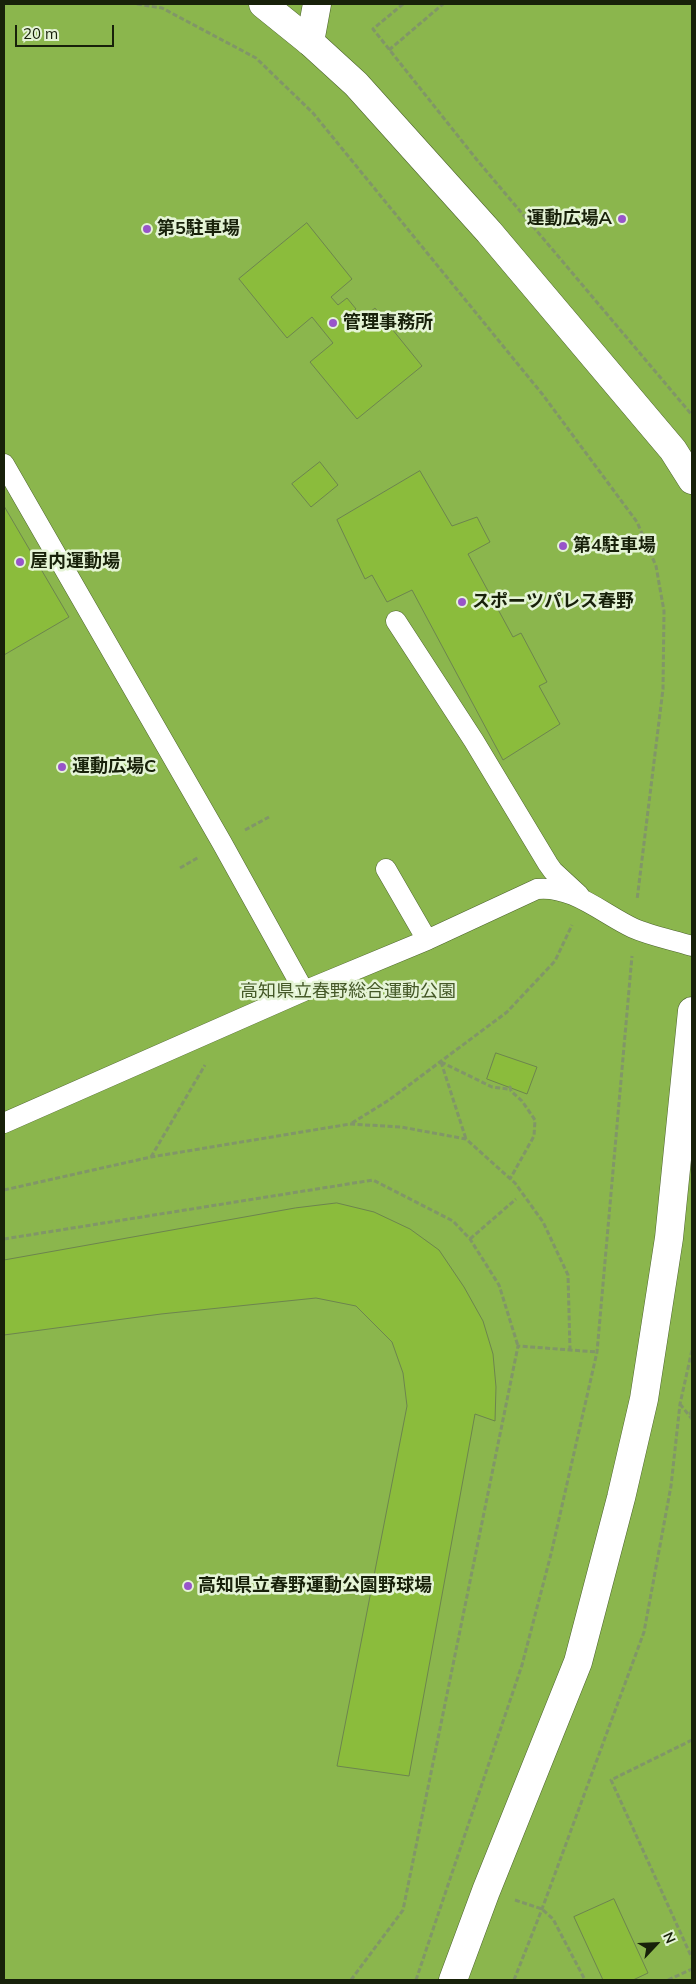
<!DOCTYPE html>
<meta charset="utf-8">
<style>
body{margin:0}
#map{position:relative;width:696px;height:1984px;overflow:hidden;background:#bdd89d;font-family:Mulish,sans-serif}
canvas{display:block}
.frame{position:absolute;inset:0;border:5px solid #18210a;pointer-events:none}
.north{position:absolute;left:631px;top:1919px;width:50px;height:50px;-webkit-text-stroke:4px #e5f4d6;paint-order:stroke;rotate:65deg;font-size:14px;font-weight:700;line-height:20px;text-align:center;color:#18210a}
.north::after{content:'';display:block;margin:auto;width:18px;height:22px;background:#18210a;clip-path:polygon(50% 0,100% 100%,50% 72%,0 100%)}
.scale{position:absolute;left:15px;top:25px;width:99px;height:22px;box-sizing:border-box;border:2px solid #18210a;border-top:0;padding-left:6px;font-size:15px;line-height:18px;white-space:nowrap;color:#18210a;-webkit-text-stroke:4px #e5f4d6;paint-order:stroke}
</style>
<div id="map">
<canvas width="696" height="1984"></canvas>
<div class="frame"></div>
<div class="north">N</div>
<div class="scale">20 m</div>
</div>
<script>
const g = document.querySelector('canvas').getContext('2d');
g.lineJoin = 'round';
function fill(path, color) { g.fillStyle = color; g.fill(path, 'evenodd'); }
function trace(path, color, width, dash) { g.strokeStyle = color; g.lineWidth = width; g.lineCap = dash ? 'butt' : 'round'; g.setLineDash(dash || []); g.stroke(path); }
function write(font, color, halo, rows, align = 'center') {
  g.font = font + ' Mulish,"Noto Sans JP",sans-serif'; g.lineWidth = 5; g.setLineDash([]); g.textBaseline = 'middle'; g.strokeStyle = halo; g.fillStyle = color; for (const [text, x, y, turn = 0] of rows) {
    g.save(); g.translate(x, y); g.rotate((+turn || 0) * Math.PI / 180); g.textAlign = isNaN(turn) ? turn : align; if (halo) g.strokeText(text, 0, 0); g.fillText(text, 0, 0); g.restore();
  }
}
const green = new Path2D(`
 M 4,4 L 692,4 L 692,1980 L 4,1980 Z`);
const building = new Path2D(`
 M 307,223 L 352,279 L 331,297 L 338,305 L 347,298 L 356,309 L 344,319 L 352,327 L 375,308 L 422,366 L 357,419 L 310,362 L 333,343 L 312,317 L 287,338 L 239,279 Z
 M 320,462 L 338,485 L 311,507 L 292,484 Z
 M 420,471 L 452,526 L 477,517 L 490,542 L 468,554 L 513,637 L 521,633 L 547,682 L 539,686 L 560,724 L 503,760 L 412,590 L 387,602 L 372,575 L 365,579 L 337,520 Z
 M 4,506 L 69,617 L 4,655 Z
 M 496,1053 L 537,1067 L 527,1094 L 487,1079 Z
 M 337,1203 L 374,1212 L 410,1229 L 439,1250 L 464,1287 L 483,1321 L 493,1354 L 496,1387 L 495,1421 L 475,1414 L 409,1776 L 337,1766 L 407,1406 L 403,1373 L 392,1342 L 356,1306 L 316,1298 L 161,1314 L 4,1335 L 4,1260 L 295,1208 Z
 M 614,1899 L 648,1973 L 633,1980 L 603,1980 L 574,1917 Z`);
const path = new Path2D(`
 M 137,4 L 162,8 L 256,58 L 313,113 L 543,395 L 637,522 L 656,566 L 664,611 L 663,689 L 637,900
 M 403,4 L 373,29 L 477,160 L 692,415
 M 389,50 L 443,4
 M 245,830 L 269,817
 M 180,868 L 199,857
 M 441,1062 L 492,1087 L 508,1089 L 510,1087 L 511,1091 L 522,1101 L 535,1120 L 534,1136 L 510,1179
 M 441,1062 L 466,1139
 M 352,1123 L 389,1100 L 507,1012 L 555,961 L 572,925
 M 151,1157 L 205,1065
 M 4,1190 L 151,1157 L 350,1124 L 401,1127 L 466,1139 L 515,1183 L 543,1222 L 568,1275 L 570,1349
 M 4,1239 L 373,1180 L 453,1221 L 470,1239 L 499,1285 L 518,1346
 M 470,1239 L 516,1199
 M 680,1404 L 692,1419
 M 690,1415 L 692,1409
 M 692,1740 L 611,1780 L 692,1958
 M 515,1900 L 542,1909 L 553,1919 L 585,1980
 M 351,1980 L 403,1910 L 518,1346 L 597,1352
 M 416,1980 L 522,1665 L 551,1554 L 597,1352 L 632,956
 M 514,1980 L 542,1909 L 644,1632 L 671,1486 L 680,1404 L 692,1350
 M 668,1980 L 692,1969`);
const lane = new Path2D(`
 M 4,464 L 222,843 L 304,991
 M 396,621 L 474,741 L 548,864 L 553,871 L 579,895
 M 386,869 L 427,940
 M 4,1123 L 304,991 L 427,940 L 537,889 C 572,885 603,914 633,928 C 651,936 673,940 692,946`);
const street = new Path2D(`
 M 310,42 L 317,4`);
const secondary = new Path2D(`
 M 263,4 L 310,42 L 356,84 L 489,232 L 673,450 L 692,480
 M 453,1980 L 486,1891 L 578,1662 L 621,1498 L 644,1399 L 669,1238 L 692,1011`);
const markers = [
 [622,219,5,"#9855ca"],
 [147,229,5,"#9855ca"],
 [333,323,5,"#9855ca"],
 [563,546,5,"#9855ca"],
 [20,562,5,"#9855ca"],
 [462,602,5,"#9855ca"],
 [62,767,5,"#9855ca"],
 [188,1586,5,"#9855ca"]
];
const poiNames = [
 ["運動広場A",612,219,"right"],
 ["第5駐車場",157,229],
 ["管理事務所",343,323],
 ["第4駐車場",573,546],
 ["屋内運動場",30,562],
 ["スポーツパレス春野",472,602],
 ["運動広場C",72,767],
 ["高知県立春野運動公園野球場",198,1586]
];
const parkNames = [
 ["高知県立春野総合運動公園",348,992]
];
fill(green, '#8bb64d');
fill(building, '#8bbc3c');
trace(building, '#6d854e', 1);
trace(lane, '#4d642e', 21);
trace(street, '#4d642e', 29);
trace(secondary, '#4d642e', 29);
trace(path, '#819668', 3, [5, 2.5]);
trace(lane, '#fff', 20);
trace(street, '#fff', 28);
trace(secondary, '#fff', 28);
for (const [x, y, r, color] of markers) { const dot = new Path2D(); dot.arc(x, y, r, 0, 2 * Math.PI); g.fillStyle = color; g.fill(dot); trace(dot, '#e5f4d6', 2); }
write('bold 18px', '#18210a', '#e5f4d6', poiNames, 'left');
write('18px', '#445827', '#e5f4d6', parkNames);
</script>
